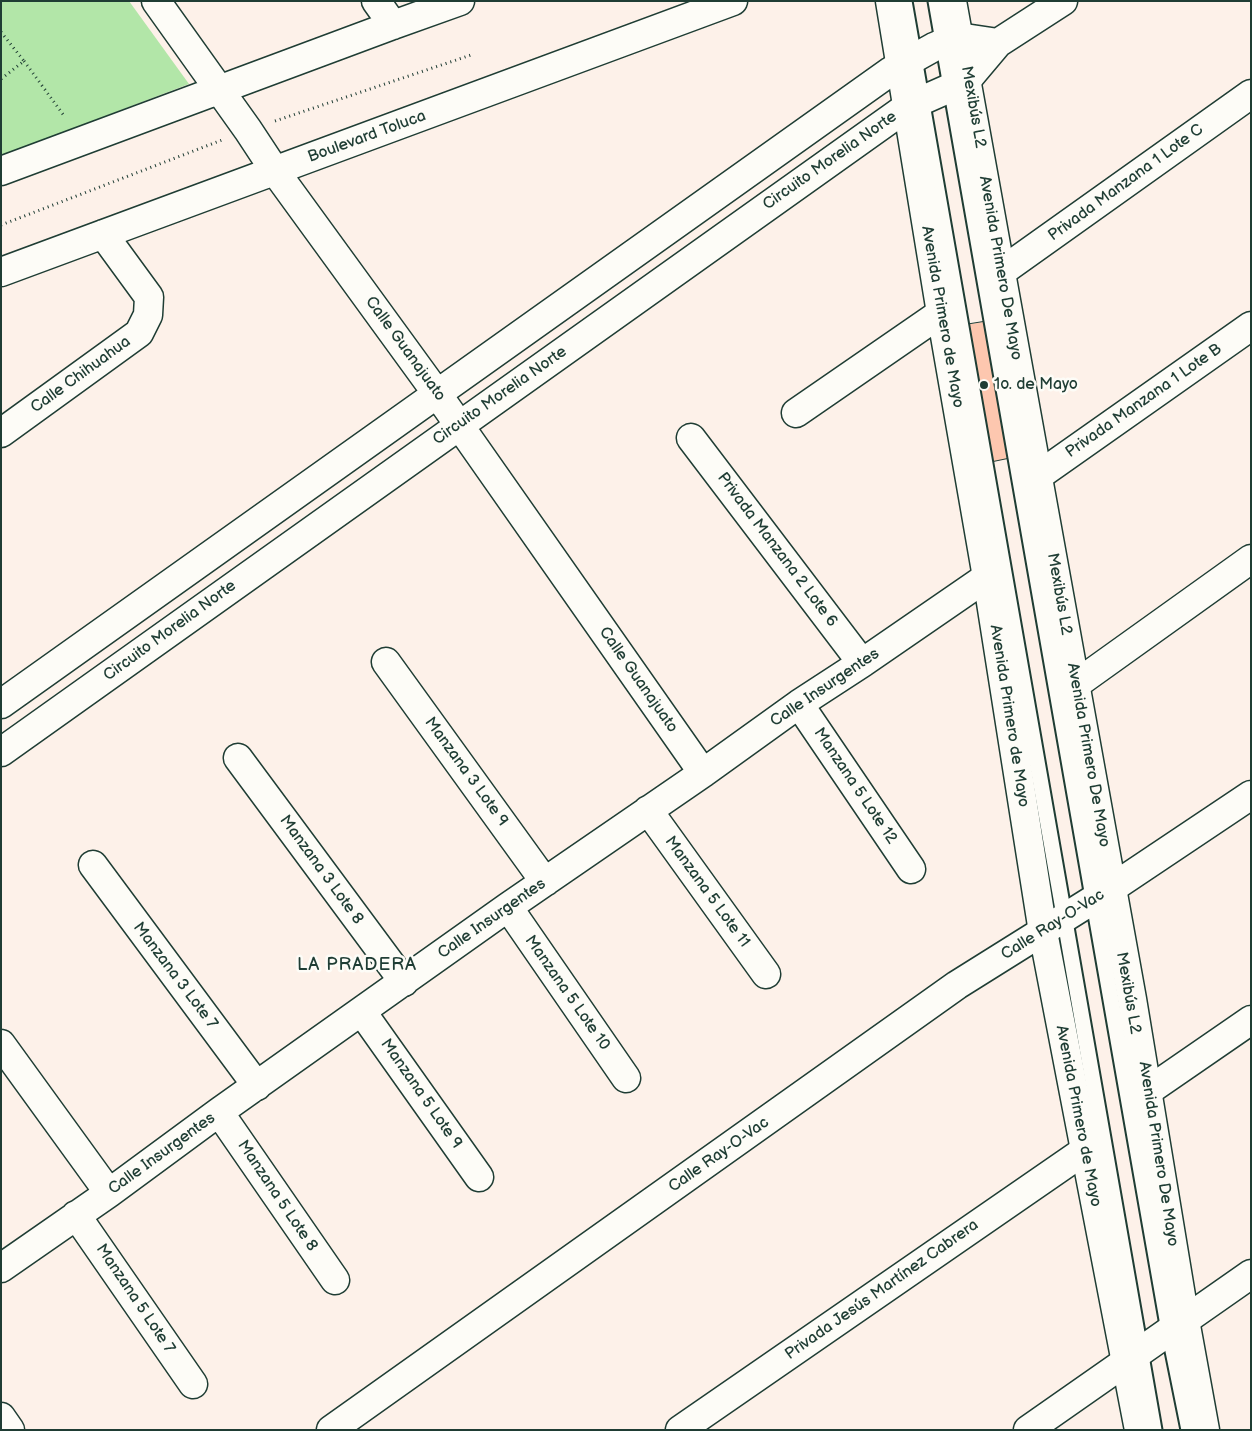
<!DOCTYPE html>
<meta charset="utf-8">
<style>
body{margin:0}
#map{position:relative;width:1252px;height:1431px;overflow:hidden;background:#fdf1e9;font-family:"Balsamiq Sans",sans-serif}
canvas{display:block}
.frame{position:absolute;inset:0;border:2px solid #1f3d34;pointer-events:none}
</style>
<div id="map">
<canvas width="1252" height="1431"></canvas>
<div class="frame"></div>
</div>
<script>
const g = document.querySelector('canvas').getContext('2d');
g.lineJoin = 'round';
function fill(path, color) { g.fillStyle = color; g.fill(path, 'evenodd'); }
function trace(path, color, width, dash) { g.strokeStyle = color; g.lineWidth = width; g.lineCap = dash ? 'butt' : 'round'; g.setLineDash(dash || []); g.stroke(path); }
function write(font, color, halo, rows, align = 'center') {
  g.font = font + ' "Balsamiq Sans",sans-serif'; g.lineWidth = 5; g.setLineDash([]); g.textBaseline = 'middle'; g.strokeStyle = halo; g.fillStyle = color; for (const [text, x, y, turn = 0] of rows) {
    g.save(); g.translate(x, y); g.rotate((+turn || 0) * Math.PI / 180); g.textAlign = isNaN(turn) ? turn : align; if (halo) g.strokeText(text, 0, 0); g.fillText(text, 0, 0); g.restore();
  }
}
const green = new Path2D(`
 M 1,1 L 129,1 L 189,84 L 1,156 Z`);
const building = new Path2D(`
 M 989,321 L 1010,458 L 986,463 L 964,325 Z`);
const path = new Path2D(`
 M 1,32 L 24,61 L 1,79
 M 24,61 L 65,117
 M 275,121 L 471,55
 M 1,225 L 222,140`);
const lane = new Path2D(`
 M 904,1 L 1154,1430
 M 936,1 L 1169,1331 L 1189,1430`);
const street = new Path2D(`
 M 156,1 L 248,130 L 275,171 L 438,395 L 703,773
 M 376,1 L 393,25
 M 1,171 L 393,25 L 460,1
 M 1,272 L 733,1
 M 1001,272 L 1251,94
 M 796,413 L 941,313
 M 1,433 L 139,333 L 148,315 L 149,297 L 103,234
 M 691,438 L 862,663
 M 1038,476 L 1251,326
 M 386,662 L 545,882
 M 1075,685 L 1251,559
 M 1,704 L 891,71 L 934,47 L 958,37 L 998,43
 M 799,704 L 911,869
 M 1,752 L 907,107 L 966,81 L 998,43 L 1063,1
 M 238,758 L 404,982
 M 648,810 L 766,974
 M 93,865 L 257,1086
 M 508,907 L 626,1078
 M 362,1012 L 479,1177
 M 1,1044 L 109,1193
 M 1148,1091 L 1251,1020
 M 219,1112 L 335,1280
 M 76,1215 L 193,1384
 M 1,1268 L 109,1193 L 219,1112 L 508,907 L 703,773 L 799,704 L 862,663 L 987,577
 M 1,1417 L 10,1430
 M 331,1430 L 957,985 L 1112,888 L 1251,795
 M 680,1430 L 1084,1151
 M 1028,1430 L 1251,1274`);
const highway = new Path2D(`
 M 890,1 L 941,313 L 987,577 L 1043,932 L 1139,1430
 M 952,1 L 1132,999 L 1185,1320 L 1205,1430`);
const markers = [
 [984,385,5,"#1f3d34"]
];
const streetNames = [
 ["Mexibús L2",973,107,80],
 ["Boulevard Toluca",367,137,-20],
 ["Circuito Morelia Norte",830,161,-35],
 ["Privada Manzana 1 Lote C",1126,183,-36],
 ["Avenida Primero De Mayo",1000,268,80],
 ["Avenida Primero de Mayo",942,317,80],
 ["Calle Guanajuato",405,349,54],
 ["Calle Chihuahua",81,375,-36],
 ["Circuito Morelia Norte",500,396,-35],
 ["Privada Manzana 1 Lote B",1144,401,-35],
 ["Privada Manzana 2 Lote 6",777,550,53],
 ["Mexibús L2",1059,594,80],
 ["Circuito Morelia Norte",170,631,-36],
 ["Calle Guanajuato",638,680,55],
 ["Calle Insurgentes",825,688,-34],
 ["Avenida Primero de Mayo",1009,716,81],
 ["Avenida Primero De Mayo",1088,755,80],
 ["Manzana 3 Lote 9",466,772,54],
 ["Manzana 5 Lote 12",855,786,56],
 ["Manzana 3 Lote 8",321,870,54],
 ["Manzana 5 Lote 11",707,892,54],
 ["Calle Insurgentes",492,919,-35],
 ["Calle Ray-O-Vac",1053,925,-32],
 ["Manzana 3 Lote 7",175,976,53],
 ["Manzana 5 Lote 10",567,993,55],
 ["Mexibús L2",1128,993,80],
 ["Manzana 5 Lote 9",421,1094,55],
 ["Avenida Primero de Mayo",1078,1116,79],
 ["Calle Insurgentes",162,1154,-36],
 ["Avenida Primero De Mayo",1158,1154,81],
 ["Calle Ray-O-Vac",719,1155,-35],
 ["Manzana 5 Lote 8",277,1196,56],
 ["Privada Jesús Martínez Cabrera",882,1290,-35],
 ["Manzana 5 Lote 7",135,1299,56]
];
const poiNames = [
 ["1o. de Mayo",994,385]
];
const neighbourhoodNames = [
 ["LA PRADERA",357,965]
];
fill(green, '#b2e6a8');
fill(building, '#fdc7af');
trace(building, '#1f3d34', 1);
trace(lane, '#1f3d34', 19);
trace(street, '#1f3d34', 31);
trace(highway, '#1f3d34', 31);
trace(path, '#1f3d34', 3, [1, 4]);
trace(lane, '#fdfcf7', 15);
trace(street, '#fdfcf7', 28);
trace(highway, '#fdfcf7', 28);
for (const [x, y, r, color] of markers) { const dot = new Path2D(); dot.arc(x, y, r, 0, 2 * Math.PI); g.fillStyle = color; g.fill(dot); trace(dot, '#fdfcf7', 2); }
write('16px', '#1f3d34', '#fdfcf7', streetNames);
write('16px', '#1f3d34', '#fdfcf7', poiNames, 'left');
g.letterSpacing = '1px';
write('18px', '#1f3d34', '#fdfcf7', neighbourhoodNames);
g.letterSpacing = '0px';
</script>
